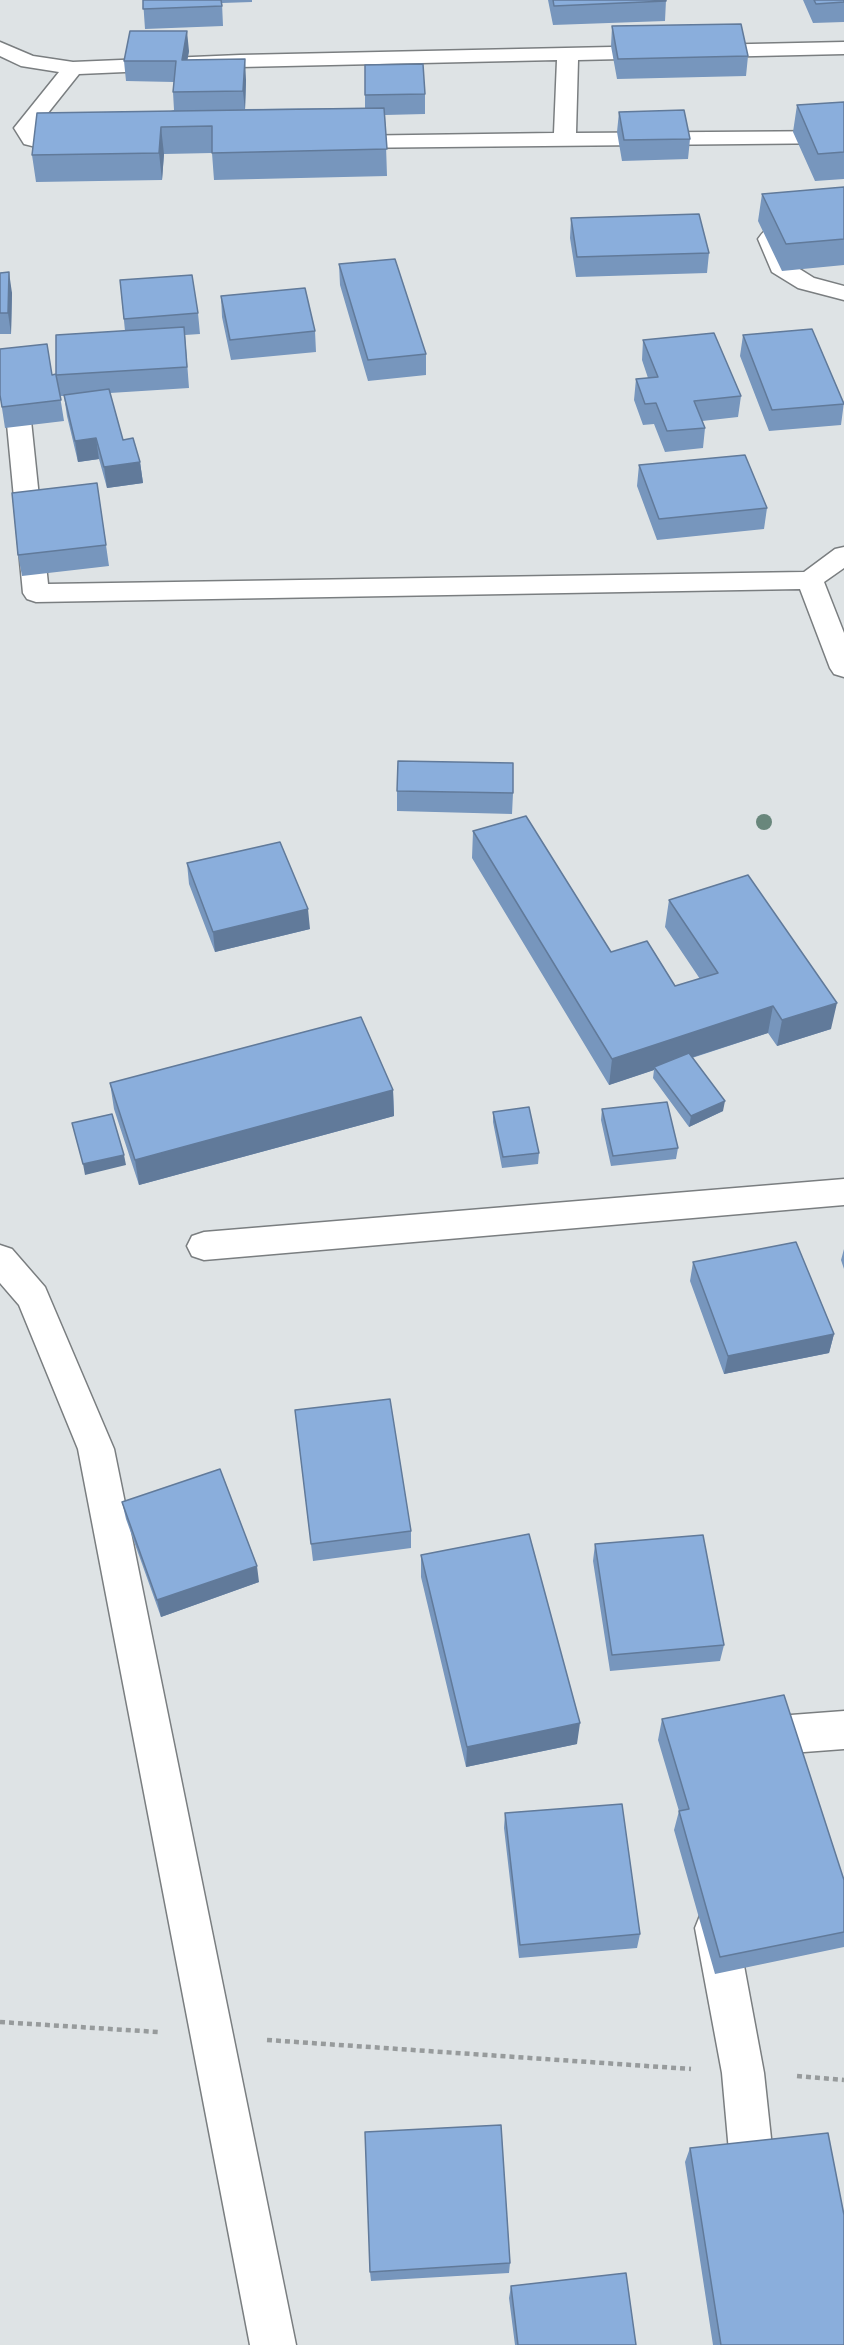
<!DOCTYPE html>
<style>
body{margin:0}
canvas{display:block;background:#dee3e5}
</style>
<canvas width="844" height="2345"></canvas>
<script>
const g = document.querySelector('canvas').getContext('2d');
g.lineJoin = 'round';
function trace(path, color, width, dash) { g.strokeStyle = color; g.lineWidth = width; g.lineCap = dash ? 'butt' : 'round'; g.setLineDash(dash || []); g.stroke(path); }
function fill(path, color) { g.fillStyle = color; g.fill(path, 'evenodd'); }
const path = new Path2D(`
 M 0,2022 L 158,2032
 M 267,2040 L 691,2069
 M 797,2076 L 844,2080`);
const minor = new Path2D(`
 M 0,42 L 33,56 L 73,62 L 240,55 L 844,42 L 844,54 L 578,60 L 576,133 L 844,131 L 844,143 L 342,148 L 334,147 L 331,142 L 334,137 L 342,136 L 554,133 L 557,60 L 240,67 L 79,74 L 36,128 L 40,135 C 55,139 70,138 85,141 L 88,146 L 85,151 C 64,156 45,149 24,144 L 14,128 L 59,72 L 21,66 L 0,56 Z
 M 844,211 L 844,225 L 801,227 L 781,240 L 790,263 L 814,278 L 844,286 L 844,300 L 798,288 L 772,272 L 758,239 C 777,211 813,212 844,211 Z
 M 15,375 L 24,377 L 27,382 L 48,584 L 804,572 L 835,549 L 844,547 L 844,568 L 824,582 L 844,633 L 844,677 L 834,674 L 830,668 L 800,589 L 36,602 L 27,599 L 23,593 L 3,382 L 6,377 Z
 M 844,1179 L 844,1205 L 204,1260 L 192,1256 L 187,1246 L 192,1236 L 204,1232 Z
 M 0,1245 L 12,1249 L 45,1287 L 114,1449 L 296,2345 L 250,2345 L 78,1449 L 19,1305 L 0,1283 Z
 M 844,1711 L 844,1749 L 751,1756 L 737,1750 L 731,1737 L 737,1724 L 751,1718 Z
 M 716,1907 L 731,1913 L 737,1928 L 764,2073 L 776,2185 L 770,2201 L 754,2207 L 738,2201 L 732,2185 L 722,2073 L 695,1928 L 701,1913 Z`);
const trees = [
 [764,822]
];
const wall = new Path2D(`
 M 143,0 L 252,0 L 252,2 L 222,3 L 223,26 L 145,29 Z
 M 548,0 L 666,0 L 665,21 L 553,25 Z
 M 803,0 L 844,0 L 844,22 L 813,23 Z
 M 612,26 L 748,56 L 746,76 L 617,79 L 611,46 Z
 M 189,51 L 187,60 L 246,80 L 245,109 L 365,108 L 365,65 L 425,94 L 425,114 L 385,115 L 387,176 L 214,180 L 212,153 L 164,154 L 162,180 L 36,182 L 32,155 L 174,110 L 173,92 L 174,82 L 126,81 L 124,61 Z
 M 844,102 L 844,179 L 815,181 L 793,132 L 797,105 Z
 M 619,112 L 690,139 L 688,159 L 622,161 L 617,132 Z
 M 844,187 L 844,265 L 782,271 L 758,221 L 762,194 Z
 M 571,218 L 709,253 L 707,273 L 576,277 L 570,238 Z
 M 339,264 L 426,354 L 426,375 L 368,381 L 340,285 Z
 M 0,273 L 12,293 L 11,334 L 0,334 Z
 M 120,280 L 198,313 L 200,334 L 185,335 L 189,388 L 110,393 L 123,440 L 140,462 L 143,483 L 107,488 L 99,459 L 78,462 L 67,416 L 64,396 L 60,396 L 64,421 L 5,428 L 0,395 L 52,375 L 56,374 L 125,331 Z
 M 221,296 L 315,331 L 316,352 L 231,360 L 222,317 Z
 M 743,335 L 844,402 L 841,425 L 769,431 L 740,356 Z
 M 643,340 L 741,396 L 738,417 L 702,421 L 705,428 L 703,448 L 665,452 L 654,424 L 643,425 L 634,400 L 636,379 L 648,378 L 642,360 Z
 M 639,465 L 767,508 L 764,529 L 657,540 L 637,486 Z
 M 97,483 L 109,566 L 22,576 L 18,555 Z
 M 397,791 L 513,793 L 512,814 L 397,811 Z
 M 473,831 L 611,952 L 675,986 L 700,979 L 665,927 L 669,900 L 831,1029 L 777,1046 L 768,1033 L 692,1058 L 723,1111 L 689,1127 L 653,1078 L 654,1070 L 609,1085 L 472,858 Z
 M 187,863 L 310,929 L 215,952 L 189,884 Z
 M 110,1083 L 393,1090 L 394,1116 L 139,1185 L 114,1109 Z
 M 602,1109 L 678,1148 L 676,1159 L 611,1166 L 601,1120 Z
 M 493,1112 L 539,1153 L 538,1164 L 502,1168 L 493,1122 Z
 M 844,1249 L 844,1269 L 841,1260 Z
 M 693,1262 L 834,1334 L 829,1353 L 724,1374 L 690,1281 Z
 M 295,1410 L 411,1531 L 411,1548 L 313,1561 Z
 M 122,1502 L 259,1582 L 161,1617 L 126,1519 Z
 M 595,1544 L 724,1645 L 720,1661 L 610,1671 L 593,1561 Z
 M 421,1555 L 577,1744 L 466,1767 L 421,1577 Z
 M 662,1719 L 844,1880 L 844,1947 L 715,1974 L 674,1830 L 679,1811 L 658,1740 Z
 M 505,1813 L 640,1934 L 637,1948 L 519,1958 L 504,1828 Z
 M 690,2148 L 844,2345 L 713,2345 L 685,2162 Z
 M 510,2263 L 509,2273 L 371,2281 L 370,2272 Z
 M 511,2286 L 636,2345 L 515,2345 L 509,2298 Z`);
const shadedWall = new Path2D(`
 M 187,31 L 189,51 L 184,80 L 182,60 Z
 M 245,59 L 246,80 L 245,111 L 243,91 Z
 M 161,127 L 164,154 L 162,180 L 159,153 Z
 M 9,272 L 12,293 L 11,334 L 8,313 Z
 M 96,438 L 99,459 L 78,462 L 75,441 Z
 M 140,462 L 143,483 L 107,488 L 104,467 Z
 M 308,909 L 310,929 L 215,952 L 213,932 Z
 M 837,1003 L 831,1029 L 777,1046 L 782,1020 Z
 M 773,1006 L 768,1033 L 656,1069 L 654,1067 L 654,1070 L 609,1085 L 612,1059 Z
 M 393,1090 L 394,1116 L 139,1185 L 135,1160 Z
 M 725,1101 L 723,1111 L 689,1127 L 691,1116 Z
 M 124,1155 L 126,1165 L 85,1175 L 83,1164 Z
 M 834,1334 L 829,1353 L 724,1374 L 728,1356 Z
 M 257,1566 L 259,1582 L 161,1617 L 157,1600 Z
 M 580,1723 L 577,1744 L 466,1767 L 467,1747 Z`);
const building = new Path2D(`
 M 143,0 L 221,0 L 222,6 L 143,9 Z
 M 553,0 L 666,0 L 666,1 L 554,6 Z
 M 814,0 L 844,0 L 844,2 L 816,4 Z
 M 741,24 L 748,56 L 618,59 L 612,26 Z
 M 130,31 L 187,31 L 182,60 L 245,59 L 243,91 L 173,92 L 176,61 L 124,61 Z
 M 423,64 L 425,94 L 365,95 L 365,65 Z
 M 844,102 L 844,152 L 818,154 L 797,105 Z
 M 384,108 L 387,149 L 212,153 L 212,126 L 161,127 L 159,153 L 32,155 L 37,113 Z
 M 684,110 L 690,139 L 624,140 L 619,112 Z
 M 844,187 L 844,239 L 786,244 L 762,194 Z
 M 699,214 L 709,253 L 577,257 L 571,218 Z
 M 395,259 L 426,354 L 368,360 L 339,264 Z
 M 9,272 L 8,313 L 0,313 L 0,273 Z
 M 192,275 L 198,313 L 124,319 L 120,280 Z
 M 305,288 L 315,331 L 230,340 L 221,296 Z
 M 184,327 L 187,367 L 56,375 L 61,400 L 2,407 L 0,395 L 0,349 L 47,344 L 52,375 L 56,374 L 56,335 Z
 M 812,329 L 844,404 L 772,410 L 743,335 Z
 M 714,333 L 741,396 L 694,401 L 705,428 L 667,431 L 656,403 L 645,404 L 636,379 L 658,377 L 643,340 Z
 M 109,389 L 123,440 L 133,438 L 140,462 L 104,467 L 96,438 L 75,441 L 64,395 Z
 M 745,455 L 767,508 L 659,519 L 639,465 Z
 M 97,483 L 106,545 L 18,555 L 12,493 Z
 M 398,761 L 513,763 L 513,793 L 397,791 Z
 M 526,816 L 611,952 L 647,941 L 675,986 L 718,973 L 669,900 L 748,875 L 837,1003 L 782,1020 L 773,1006 L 612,1059 L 473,831 Z
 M 280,842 L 308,909 L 213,932 L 187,863 Z
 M 361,1017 L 393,1090 L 135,1160 L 110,1083 Z
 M 689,1053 L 725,1101 L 691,1116 L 654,1067 Z
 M 667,1102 L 678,1148 L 613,1156 L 602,1109 Z
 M 529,1107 L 539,1153 L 503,1157 L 493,1112 Z
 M 112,1114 L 124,1155 L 83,1164 L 72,1123 Z
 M 796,1242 L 834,1334 L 728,1356 L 693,1262 Z
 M 390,1399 L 411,1531 L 311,1544 L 295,1410 Z
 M 220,1469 L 257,1566 L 157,1600 L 122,1502 Z
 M 529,1534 L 580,1723 L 467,1747 L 421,1555 Z
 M 703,1535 L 724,1645 L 612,1655 L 595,1544 Z
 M 784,1695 L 844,1880 L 844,1932 L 720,1957 L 679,1811 L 689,1809 L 662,1719 Z
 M 622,1804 L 640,1934 L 520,1945 L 505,1813 Z
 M 501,2125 L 510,2263 L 370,2272 L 365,2132 Z
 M 828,2133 L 844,2215 L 844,2345 L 721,2345 L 690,2148 Z
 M 626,2273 L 636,2345 L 518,2345 L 511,2286 Z`);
trace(minor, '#7a7e80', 3);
trace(path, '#979b9c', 4.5, [5, 4]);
fill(minor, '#fff');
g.fillStyle = '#69877c';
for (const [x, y] of trees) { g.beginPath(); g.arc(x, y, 8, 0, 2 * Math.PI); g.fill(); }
fill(wall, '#7796bd');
fill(shadedWall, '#617a9a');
fill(building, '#8aaedc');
trace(building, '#617a9a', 1.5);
</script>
